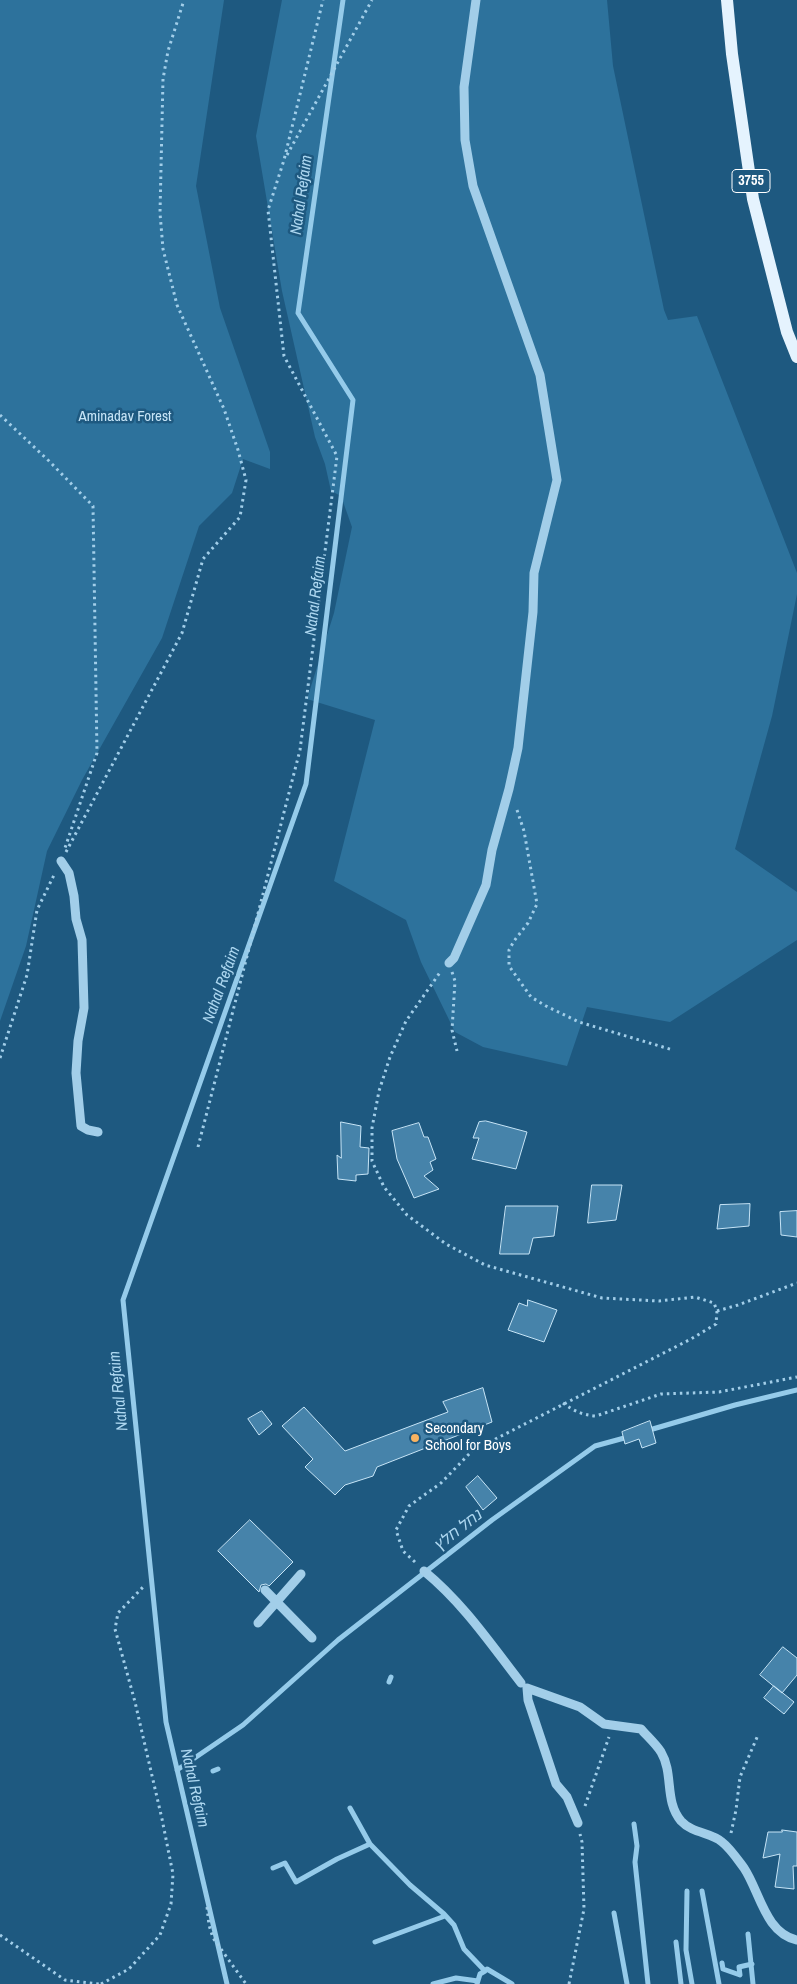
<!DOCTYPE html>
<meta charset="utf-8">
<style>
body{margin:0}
canvas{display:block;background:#1e5980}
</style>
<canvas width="797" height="1984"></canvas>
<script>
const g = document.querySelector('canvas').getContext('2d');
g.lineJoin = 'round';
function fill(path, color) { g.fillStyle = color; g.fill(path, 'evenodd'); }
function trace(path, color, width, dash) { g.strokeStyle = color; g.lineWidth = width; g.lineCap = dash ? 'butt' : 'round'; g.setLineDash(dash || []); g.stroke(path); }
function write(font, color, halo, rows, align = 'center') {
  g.font = font + ' "Archivo Narrow","Noto Sans Hebrew",sans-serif'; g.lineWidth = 5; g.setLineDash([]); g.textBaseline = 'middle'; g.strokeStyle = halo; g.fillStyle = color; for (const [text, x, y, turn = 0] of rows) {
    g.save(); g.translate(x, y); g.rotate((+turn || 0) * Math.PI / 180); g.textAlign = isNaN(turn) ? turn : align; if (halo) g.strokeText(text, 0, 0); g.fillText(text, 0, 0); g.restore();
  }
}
const green = new Path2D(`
 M 0,0 L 224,0 L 196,186 L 220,308 L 270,452 L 270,469 L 243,459 L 232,493 L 199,526 L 162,638 L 82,780 L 47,851 L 26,946 L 0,1021 Z
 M 282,0 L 607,0 L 613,66 L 664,310 L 668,320 L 697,316 L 797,573 L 797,594 L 772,716 L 735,849 L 797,892 L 797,940 L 670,1022 L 587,1007 L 567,1066 L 483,1047 L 455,1032 L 421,962 L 406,920 L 334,881 L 375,720 L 307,699 L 334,613 L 352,527 L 341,496 L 331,491 L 325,464 L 315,437 L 282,291 L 256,136 Z`);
const stream = new Path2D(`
 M 646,1431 L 735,1405 L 797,1390
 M 389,1682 L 391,1677
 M 177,1770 L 243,1725 L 338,1640 L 492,1520 L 595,1446 L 628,1437
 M 213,1771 L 218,1769
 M 350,1808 L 370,1844 L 410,1885 L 444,1914 L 454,1925 L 464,1949 L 485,1971 L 487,1969 L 512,1984
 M 634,1824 L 637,1846 L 635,1862 L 648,1984
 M 273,1868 L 285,1863 L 296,1882 L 337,1859 L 370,1844
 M 687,1891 L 686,1950 L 692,1984
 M 702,1891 L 719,1984
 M 614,1913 L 627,1984
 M 748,1934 L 753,1984
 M 375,1942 L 445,1916
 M 676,1942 L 681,1984
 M 722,1963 L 723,1969 L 740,1975 L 739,1967 L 752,1964
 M 227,1984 L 166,1722 L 123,1300 L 306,784 L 353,400 L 298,313 L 343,0
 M 433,1984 L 456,1978 L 478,1981
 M 477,1984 L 480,1974 L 485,1971`);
const building = new Path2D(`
 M 486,1121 L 527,1132 L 516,1169 L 472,1159 L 479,1138 L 473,1138 L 479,1122 Z
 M 341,1122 L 361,1126 L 360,1147 L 369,1148 L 368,1174 L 356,1175 L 356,1181 L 338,1179 L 337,1155 L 341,1158 Z
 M 419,1123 L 424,1137 L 428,1137 L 436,1159 L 430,1162 L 433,1170 L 424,1176 L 439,1189 L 414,1198 L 397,1159 L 392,1131 Z
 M 592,1185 L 622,1185 L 616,1220 L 588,1223 Z
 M 750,1204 L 749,1226 L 717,1229 L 720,1205 Z
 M 506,1206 L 558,1206 L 554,1236 L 533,1238 L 529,1254 L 500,1254 Z
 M 797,1211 L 797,1237 L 781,1235 L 780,1212 Z
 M 528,1300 L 557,1310 L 544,1342 L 508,1330 L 519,1303 L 527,1306 Z
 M 483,1388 L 492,1422 L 377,1467 L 373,1476 L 345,1485 L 335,1495 L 305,1467 L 313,1459 L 282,1426 L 304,1407 L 345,1451 L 448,1412 L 443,1402 Z
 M 262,1411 L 272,1424 L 259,1435 L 248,1419 Z
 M 650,1421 L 656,1443 L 642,1448 L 639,1439 L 625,1444 L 622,1432 Z
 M 478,1476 L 497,1498 L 483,1510 L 466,1487 Z
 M 250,1520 L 293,1562 L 269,1586 L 266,1584 L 261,1585 L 259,1592 L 218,1551 Z
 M 783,1647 L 797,1658 L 797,1675 L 782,1693 L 760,1675 Z
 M 774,1686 L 794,1702 L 784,1714 L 764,1698 Z
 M 782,1830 L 797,1832 L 797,1866 L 793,1866 L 794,1889 L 775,1887 L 780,1854 L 763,1858 L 768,1832 L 782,1832 Z`);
const path = new Path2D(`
 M 287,155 L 372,0
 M 0,415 L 49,461 L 93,506 L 97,753 L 64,851
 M 517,810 L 524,831 L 537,904 L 528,923 L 514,941 L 509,950 L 509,966 L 531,997 L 546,1006 L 579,1022 L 673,1050
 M 66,852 L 182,633 L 203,559 L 240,517 L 246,480 L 238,450 L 224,409 L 177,305 L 163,249 L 160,213 L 163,79 L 168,51 L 184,0
 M 452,972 L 455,981 L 452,1030 L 457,1051
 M 0,1058 L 27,975 L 37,910 L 55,873
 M 198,1147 L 300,750 L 337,456 L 284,356 L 268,210 L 284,160 L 323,0
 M 717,1311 L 738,1305 L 797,1283
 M 563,1403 C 574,1411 582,1415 596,1416 L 661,1394 L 719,1392 L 797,1377
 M 415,1562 L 403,1551 L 396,1530 L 409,1506 L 441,1483 L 472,1451 L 691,1339 L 716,1324 L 717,1311 L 714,1303 L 695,1297 L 659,1301 L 602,1298 L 485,1265 L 446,1244 L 407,1215 L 384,1187 L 372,1161 L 372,1128 L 379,1091 L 390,1057 L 406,1021 L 441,971
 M 585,1806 L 609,1737
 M 731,1833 L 736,1810 L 740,1777 L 758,1735
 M 207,1907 L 209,1925 L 213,1938 L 246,1984
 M 0,1935 L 65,1980 L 99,1984
 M 101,1984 L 129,1969 L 160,1935 L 171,1904 L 173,1874 L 162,1819 L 135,1702 L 115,1629 L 118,1613 L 145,1585
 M 569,1984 L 584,1909 L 582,1842 L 580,1834`);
const minor = new Path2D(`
 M 61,861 L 69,873 L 74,896 L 76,919 L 82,940 L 84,1008 L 78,1041 L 76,1073 L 81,1126 L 88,1130 L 98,1132
 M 449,963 L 454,958 L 486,885 L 492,850 L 509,789 L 518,748 L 533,612 L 534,573 L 557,480 L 540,375 L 473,186 L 465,140 L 464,87 L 476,0
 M 424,1571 C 463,1603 490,1643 521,1683
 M 265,1590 L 312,1638
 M 258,1623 L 301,1574
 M 578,1823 L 567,1797 L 556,1784 L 528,1700 L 527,1688 L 580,1707 L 604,1724 L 641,1729 C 647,1736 656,1744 661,1752 C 674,1774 664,1801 681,1821 C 693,1834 711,1832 722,1842 C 730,1848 738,1860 744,1868 C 760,1892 765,1933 797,1940`);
const major = new Path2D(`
 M 727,0 L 732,54 L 753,199 L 787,332 L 797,357`);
const markers = [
 [415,1438,5,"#f8b361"]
];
const shields = [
 [751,181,38]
];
const shieldNames = [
 ["3755",751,181]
];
const parkNames = [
 ["Aminadav Forest",125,417]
];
const poiNames = [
 ["Secondary",425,1429],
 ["School for Boys",425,1446]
];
const waterNames = [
 ["Nahal Refaim",302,195,-82],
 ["Nahal Refaim",316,596,-83],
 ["Nahal Refaim",222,985,-70],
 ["Nahal Refaim",119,1391,-96],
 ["נחל חלץ",458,1531,-38],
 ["Nahal Refaim",194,1788,77]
];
fill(green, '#2d729c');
trace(stream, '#95cbea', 5);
fill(building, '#4683aa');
trace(building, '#c6e4f6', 1);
trace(path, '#a2cee9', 3, [2.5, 4]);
trace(minor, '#a2cee9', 9);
trace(major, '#e5f3fe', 12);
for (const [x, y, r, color] of markers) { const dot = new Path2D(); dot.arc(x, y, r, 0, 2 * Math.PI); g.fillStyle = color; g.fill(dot); trace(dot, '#1e5980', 2); }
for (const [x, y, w] of shields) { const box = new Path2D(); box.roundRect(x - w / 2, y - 11.5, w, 23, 4); g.fillStyle = '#1e5980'; g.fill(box); trace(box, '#fff', 1); }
write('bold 14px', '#fff', null, shieldNames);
write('15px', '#c6e4f6', '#1e5980', parkNames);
write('15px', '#fff', '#1e5980', poiNames, 'left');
write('italic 16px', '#add7f0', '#1e5980', waterNames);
</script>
